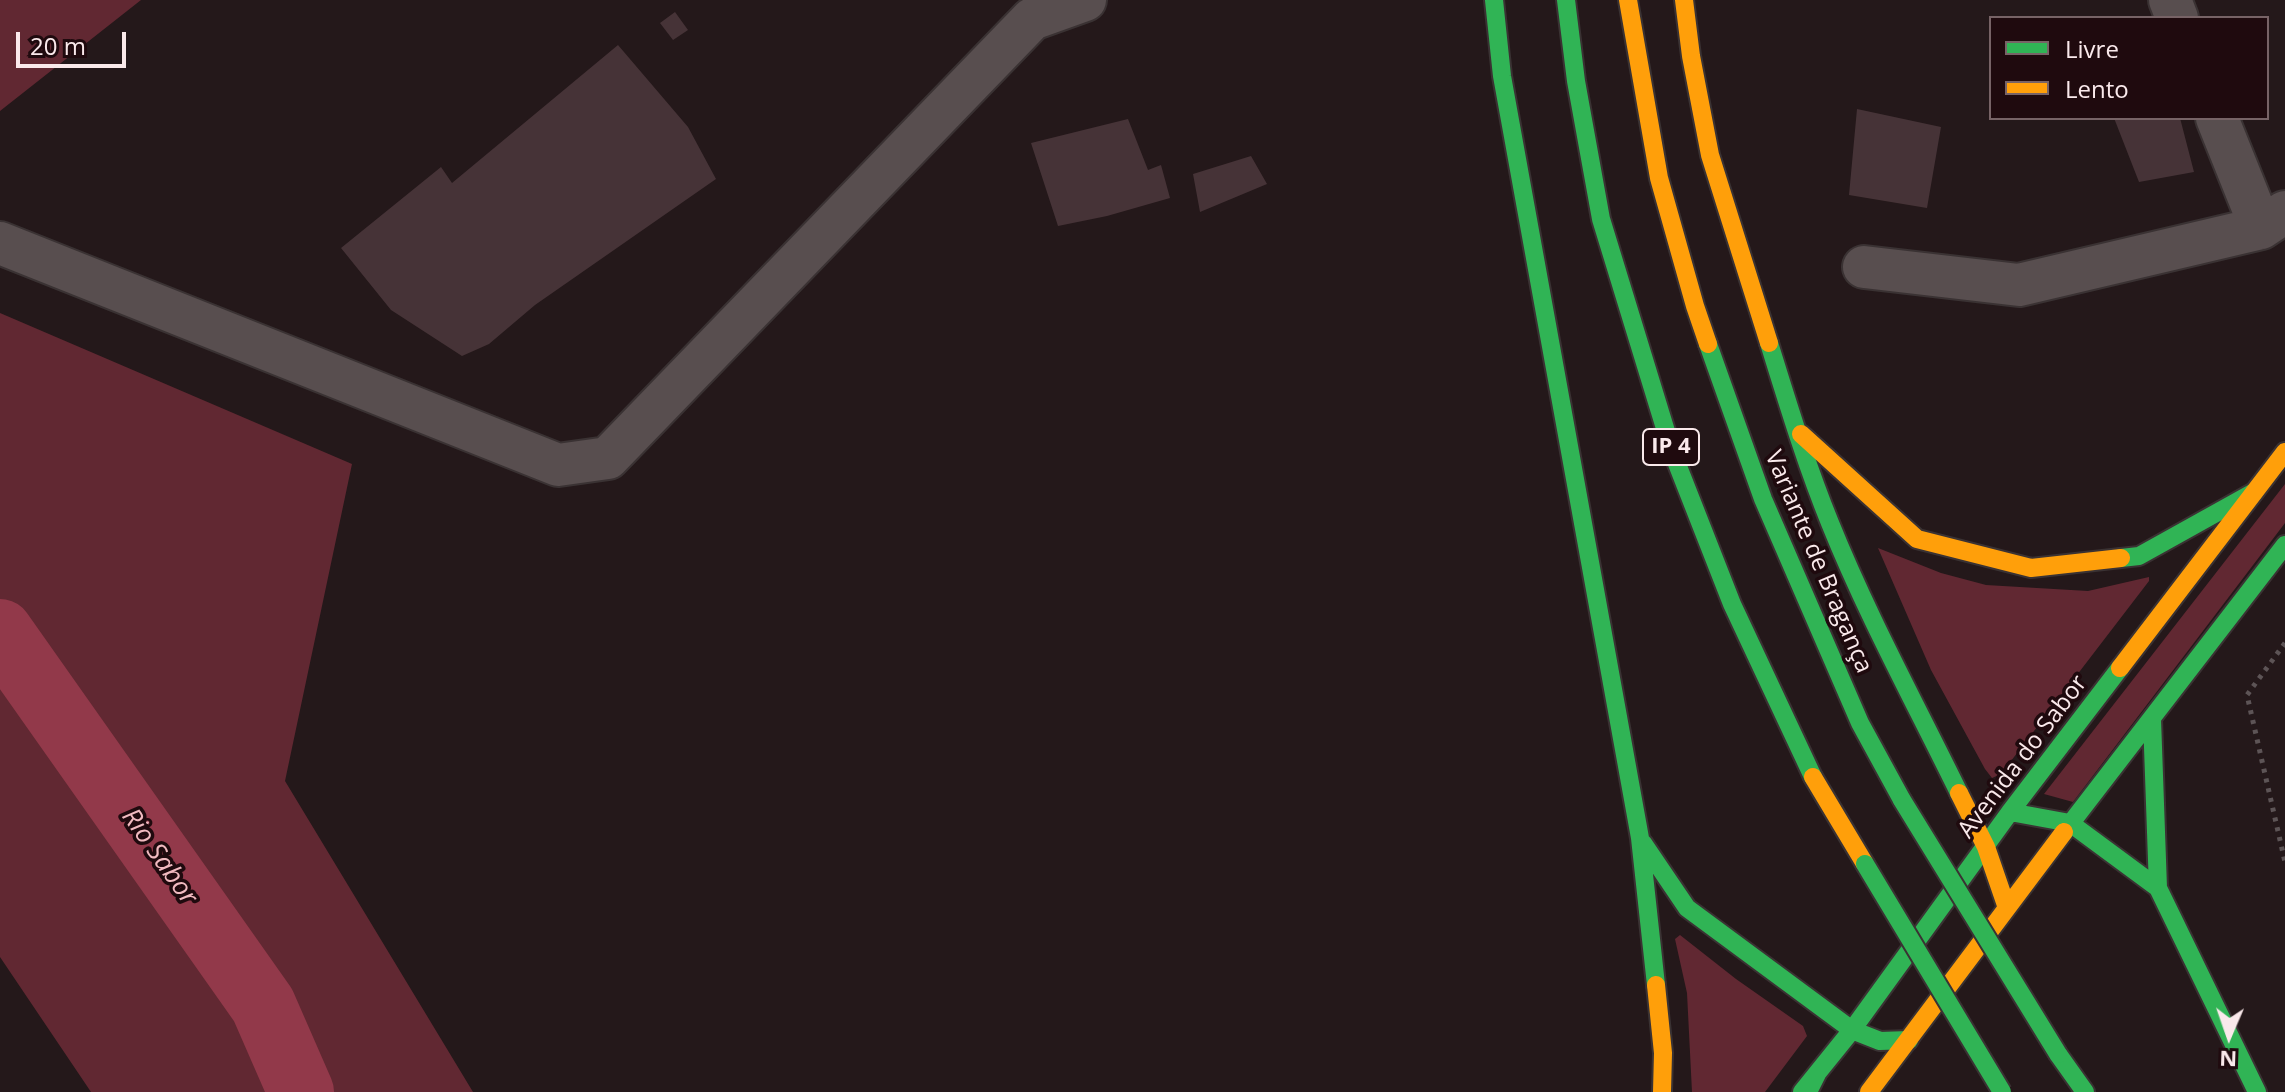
<!DOCTYPE html>
<meta charset="utf-8">
<style>
body{margin:0}
#map{position:relative;width:2285px;height:1092px;overflow:hidden;background:#24181a;font-family:"Open Sans",sans-serif}
canvas{display:block}
.legend{position:absolute;left:1989px;top:16px;width:280px;height:104px;box-sizing:border-box;background:#1f0a0e;border:2px solid #776366;margin:0;padding:10px 14px;list-style:none;font-size:24px;color:#fae9eb}
.legend li{display:flex;align-items:center;gap:16px;height:40px}
.legend b{width:40px;border:2px solid #776366}
.north{position:absolute;left:2189px;top:996px;width:80px;height:80px;-webkit-text-stroke:6px #1f0a0e;paint-order:stroke;rotate:182deg;font-size:22px;font-weight:700;line-height:32px;text-align:center;color:#fae9eb}
.north::after{content:'';display:block;margin:auto;width:28px;height:36px;background:#fae9eb;clip-path:polygon(50% 0,100% 100%,50% 72%,0 100%)}
.scale{position:absolute;left:16px;top:32px;width:110px;height:36px;box-sizing:border-box;border:4px solid #fae9eb;border-top:0;padding-left:10px;font-size:24px;line-height:28px;white-space:nowrap;color:#fae9eb;-webkit-text-stroke:6px #1f0a0e;paint-order:stroke}
</style>
<div id="map">
<canvas width="2285" height="1092"></canvas>
<ul class="legend">
<li><b style="height:10px;background:#30b455"></b>Livre</li>
<li><b style="height:10px;background:#ff9f0a"></b>Lento</li>
</ul>
<div class="north">N</div>
<div class="scale">20 m</div>
</div>
<script>
const g = document.querySelector('canvas').getContext('2d');
g.lineJoin = 'round';
function fill(path, color) { g.fillStyle = color; g.fill(path, 'evenodd'); }
function trace(path, color, width, dash) { g.strokeStyle = color; g.lineWidth = width; g.lineCap = dash ? 'butt' : 'round'; g.setLineDash(dash || []); g.stroke(path); }
function write(font, color, halo, rows, align = 'center') {
  g.font = font + ' "Open Sans",sans-serif'; g.lineWidth = 7; g.setLineDash([]); g.textBaseline = 'middle'; g.strokeStyle = halo; g.fillStyle = color; for (const [text, x, y, turn = 0] of rows) {
    g.save(); g.translate(x, y); g.rotate((+turn || 0) * Math.PI / 180); g.textAlign = isNaN(turn) ? turn : align; if (halo) g.strokeText(text, 0, 0); g.fillText(text, 0, 0); g.restore();
  }
}
const green = new Path2D(`
 M 0,0 L 141,0 L 0,111 Z
 M 0,313 L 352,464 L 285,781 L 473,1092 L 91,1092 L 0,957 Z
 M 2285,484 L 2285,523 L 2073,802 L 2044,794 Z
 M 1878,548 L 1941,573 L 1986,585 L 2088,591 L 2149,577 L 2149,581 L 2001,774 L 1992,778 L 1985,769 L 1931,670 Z
 M 1680,935 L 1736,979 L 1803,1026 L 1807,1036 L 1765,1092 L 1692,1092 L 1687,993 L 1675,939 Z`);
const river = new Path2D(`
 M 0,632 L 263,1005 L 301,1092`);
const building = new Path2D(`
 M 675,12 L 688,30 L 673,40 L 660,23 Z
 M 618,45 L 688,127 L 716,179 L 535,305 L 489,344 L 462,356 L 391,310 L 341,248 L 441,167 L 452,183 Z
 M 1857,109 L 1941,127 L 1927,208 L 1849,195 Z
 M 2114,118 L 2180,118 L 2194,172 L 2139,182 Z
 M 1128,119 L 1148,170 L 1161,165 L 1170,198 L 1107,216 L 1058,226 L 1031,143 Z
 M 1251,156 L 1267,184 L 1200,212 L 1193,174 Z`);
const path = new Path2D(`
 M 2285,643 L 2247,695 L 2285,862`);
const street = new Path2D(`
 M 2170,0 L 2177,18
 M 2217,118 L 2261,228
 M 0,243 L 558,465 L 608,458 L 1032,19 L 1085,0
 M 1864,267 L 2019,285 L 2261,228 L 2285,212`);
const fast = new Path2D(`
 M 1494,0 L 1502,76 L 1640,838 L 1656,985
 M 1566,0 L 1576,81 L 1601,219 L 1672,451 L 1732,604 L 1813,777
 M 1769,343 C 1788,404 1806,464 1830,523 C 1867,615 1915,703 1959,793
 M 1708,344 L 1763,499 L 1860,723 L 1902,800
 M 2121,558 L 2139,556 L 2254,492
 M 2152,719 L 2158,888 L 2257,1092
 M 2010,812 L 2070,823 L 2158,888
 M 2064,832 L 2285,545
 M 1643,843 L 1687,908 L 1852,1030 L 1880,1041 L 1909,1040
 M 2058,1054 L 2085,1092
 M 1802,1092 L 1852,1030 L 2010,812 L 2120,668
 M 1808,1092 L 1817,1074`);
const slow = new Path2D(`
 M 1628,0 L 1659,178 L 1695,306 L 1708,344
 M 1684,0 L 1691,56 L 1710,155 L 1769,343
 M 1801,434 L 1917,539 L 2031,568 L 2121,558
 M 2120,668 L 2285,452
 M 1813,777 L 1865,864
 M 1959,793 L 1986,847 L 2007,908
 M 1656,985 L 1663,1053 L 1662,1092
 M 1869,1092 L 2064,832`);
const fastBridge = new Path2D(`
 M 1902,800 L 2058,1054
 M 1865,864 L 2002,1092`);
const shields = [
 [1671,447,56]
];
const shieldNames = [
 ["IP 4",1671,447]
];
const streetNames = [
 ["Variante de Bragança",1818,562,67],
 ["Avenida do Sabor",2023,757,-53]
];
const waterNames = [
 ["Rio Sabor",159,857,55]
];
fill(green, '#612832');
trace(river, '#92394a', 66);
fill(building, '#463337');
trace(street, '#3a3233', 46);
trace(fast, '#3a3233', 22);
trace(slow, '#3a3233', 22);
trace(path, '#5d5456', 5, [4, 6]);
trace(street, '#584e4f', 42);
trace(fast, '#30b455', 18);
trace(slow, '#ff9f0a', 18);
trace(fastBridge, '#3a3233', 22, []);
trace(fastBridge, '#30b455', 18);
for (const [x, y, w] of shields) { const box = new Path2D(); box.roundRect(x - w / 2, y - 18, w, 36, 6); g.fillStyle = '#1f0a0e'; g.fill(box); trace(box, '#fae9eb', 2); }
write('bold 22px', '#fae9eb', null, shieldNames);
write('24px', '#fae9eb', '#1f0a0e', streetNames);
write('italic 26px', '#f1bac0', '#1f0a0e', waterNames);
</script>
